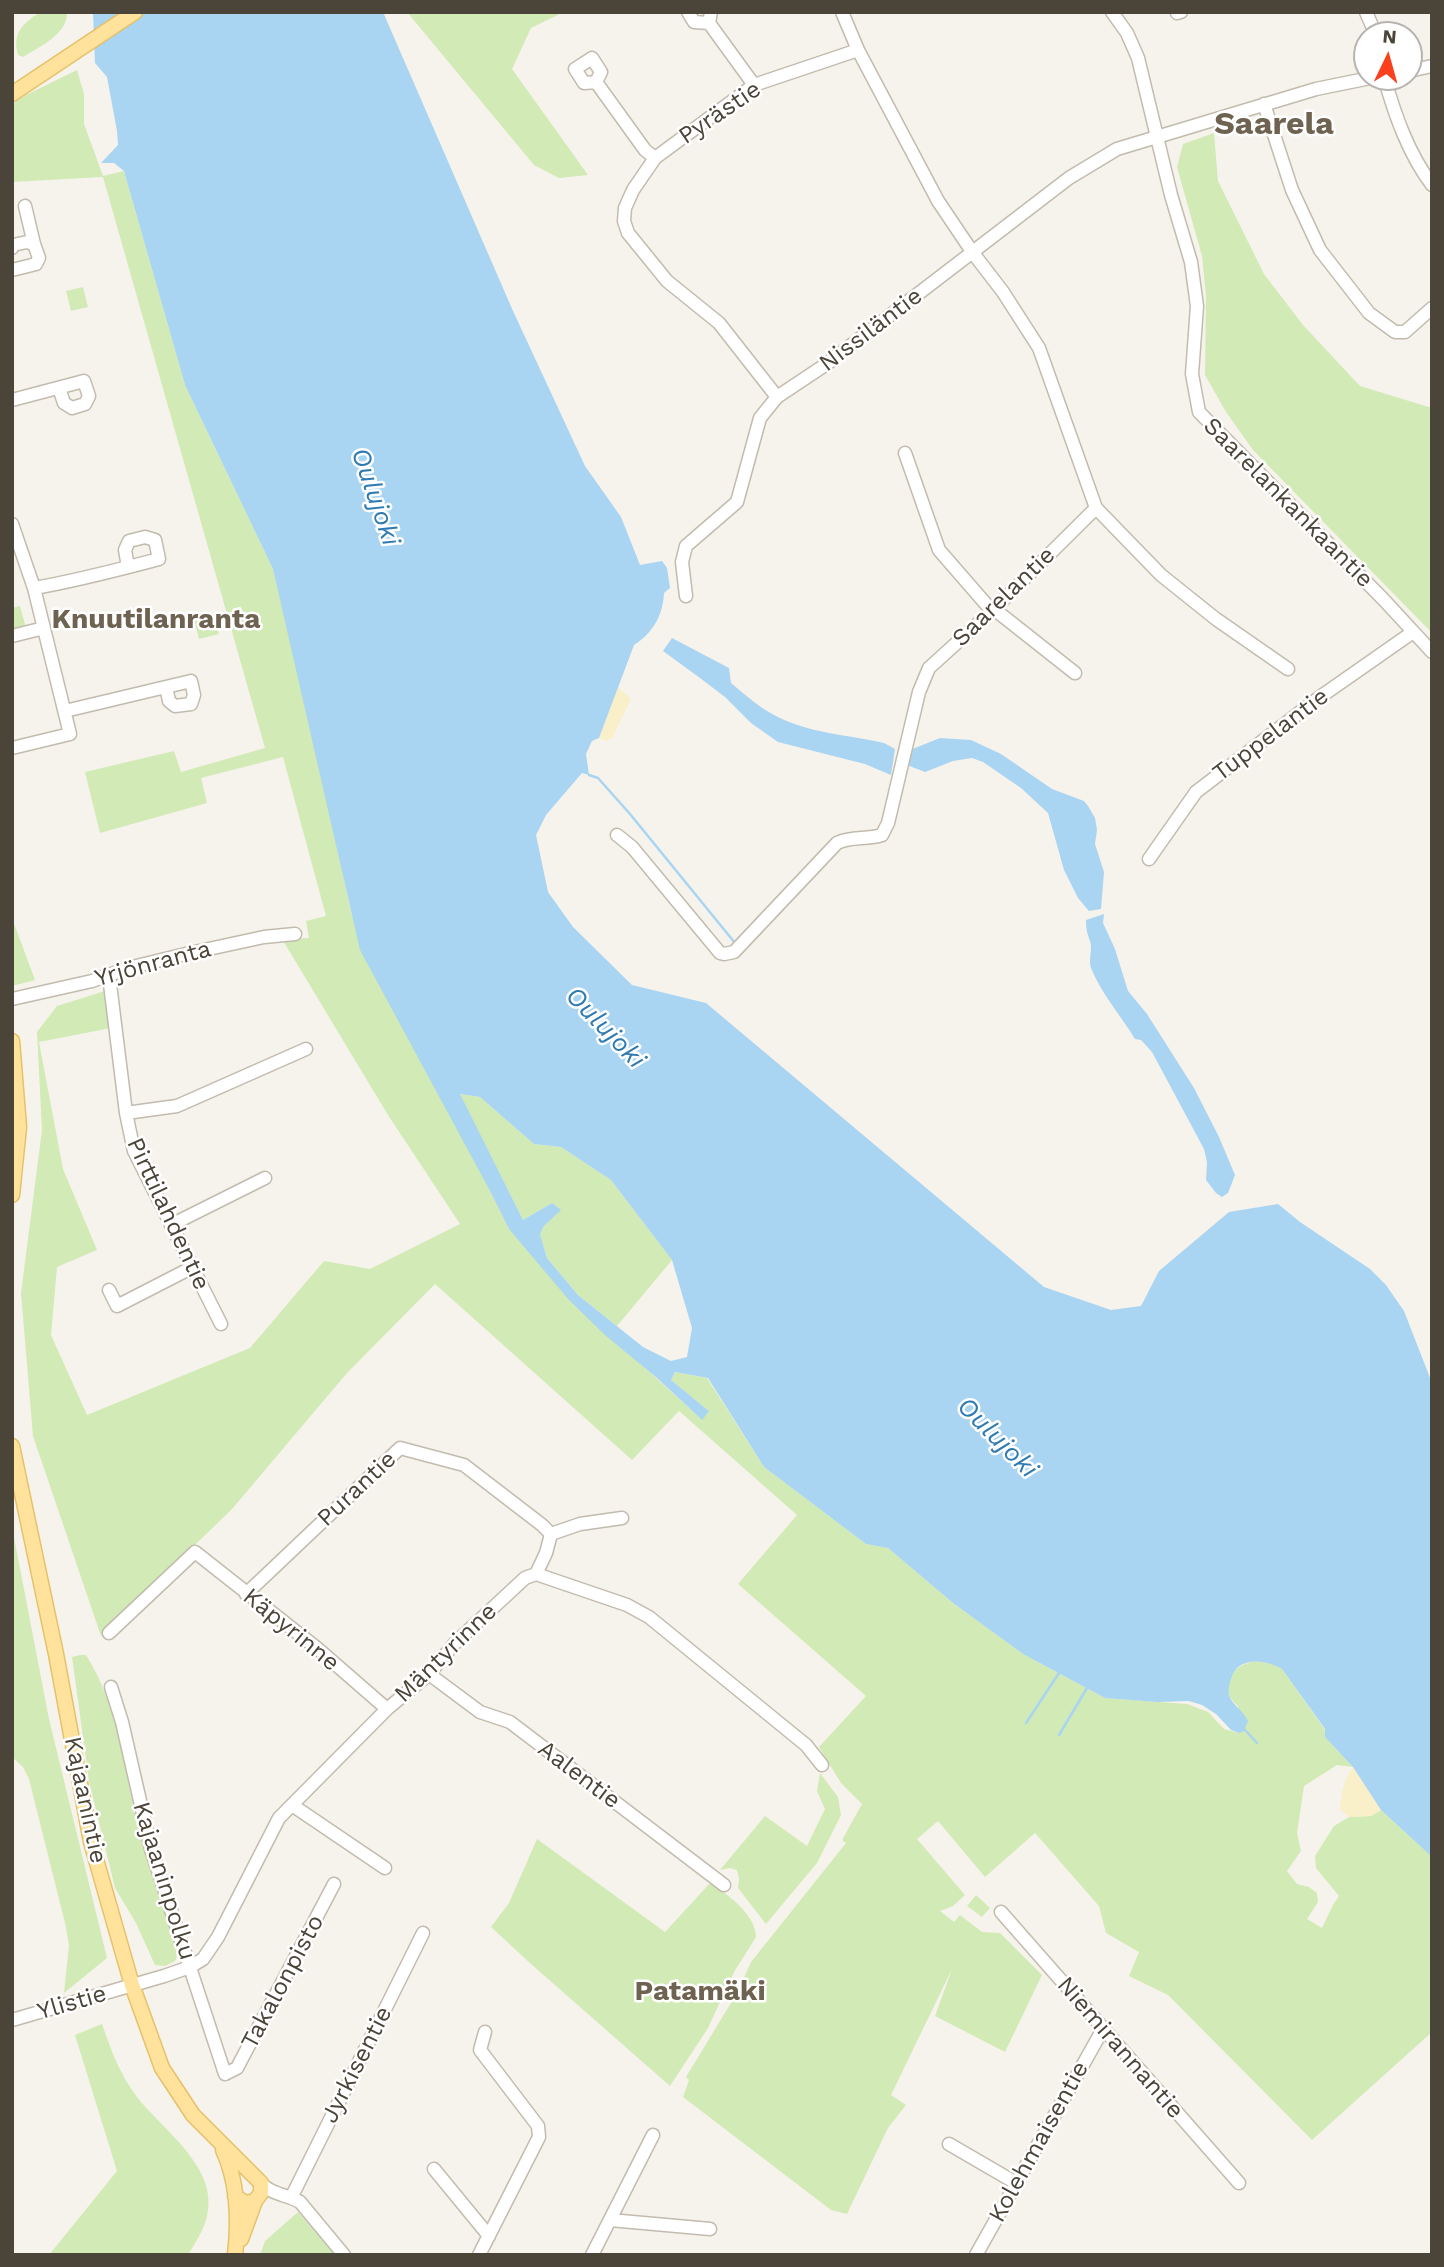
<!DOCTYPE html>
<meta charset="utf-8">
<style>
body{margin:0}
#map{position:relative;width:1444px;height:2267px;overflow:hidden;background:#f6f3ec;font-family:"Work Sans",sans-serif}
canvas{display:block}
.frame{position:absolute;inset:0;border:14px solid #4b4439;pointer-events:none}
.north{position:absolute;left:1353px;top:21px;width:70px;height:70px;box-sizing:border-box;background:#fff;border:2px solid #b7b4b0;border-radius:50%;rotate:5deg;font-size:19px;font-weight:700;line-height:28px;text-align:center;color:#4b4439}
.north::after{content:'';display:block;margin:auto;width:24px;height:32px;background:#fc3f1d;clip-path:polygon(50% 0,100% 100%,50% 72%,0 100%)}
</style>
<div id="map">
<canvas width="1444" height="2267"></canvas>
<div class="frame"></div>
<div class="north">N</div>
</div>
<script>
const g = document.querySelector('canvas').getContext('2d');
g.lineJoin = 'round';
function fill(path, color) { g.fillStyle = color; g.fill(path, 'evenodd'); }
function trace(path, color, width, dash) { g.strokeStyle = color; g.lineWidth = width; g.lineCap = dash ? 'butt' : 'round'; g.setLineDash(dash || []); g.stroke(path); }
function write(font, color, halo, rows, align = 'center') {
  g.font = font + ' "Work Sans",sans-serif'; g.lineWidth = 5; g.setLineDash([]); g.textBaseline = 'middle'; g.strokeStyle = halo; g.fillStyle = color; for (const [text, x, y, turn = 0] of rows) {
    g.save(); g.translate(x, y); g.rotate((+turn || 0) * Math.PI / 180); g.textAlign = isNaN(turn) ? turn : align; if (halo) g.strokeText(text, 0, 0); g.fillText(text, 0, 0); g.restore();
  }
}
const green = new Path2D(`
 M 40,12 L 67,12 C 68,34 39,47 23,57 L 18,55 C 12,32 23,24 40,12 Z
 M 407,12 L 564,12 L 531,28 L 512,69 L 588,175 L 559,178 L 534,165 Z
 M 77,70 L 84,94 L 84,124 L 103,176 L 124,171 L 185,385 L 273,569 L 316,749 L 351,912 L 509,1229 L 632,1356 L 701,1419 L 709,1411 L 671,1380 L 675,1372 L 707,1378 L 764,1467 L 866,1544 L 888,1548 L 953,1603 L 1023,1654 L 1105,1698 L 1187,1704 L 1208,1712 L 1224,1729 L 1239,1733 L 1238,1706 C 1210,1684 1244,1645 1282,1669 L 1325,1730 L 1325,1737 L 1353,1767 L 1337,1765 L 1304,1786 L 1297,1833 L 1301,1851 L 1287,1871 L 1297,1884 L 1309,1887 L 1317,1893 L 1318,1902 L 1307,1919 L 1322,1928 L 1333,1905 L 1339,1896 L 1316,1868 L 1315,1856 L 1334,1826 L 1349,1817 L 1371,1816 L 1381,1810 L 1432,1857 L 1432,2032 L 1312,2140 L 1168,1995 L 1129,1976 L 1139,1952 L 1106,1933 L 1099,1906 L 1035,1833 L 985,1877 L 938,1821 L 917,1839 L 965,1895 L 953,1906 L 940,1911 L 954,1922 L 960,1915 L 982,1932 L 1000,1933 L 1042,1975 L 1005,2052 L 935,2016 L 952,1969 L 891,2095 L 906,2105 L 888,2128 L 847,2214 L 831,2210 L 683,2097 L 689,2080 L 686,2077 L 737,1993 L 751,1962 L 846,1843 L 842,1840 L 862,1804 L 841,1783 L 819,1747 L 866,1696 L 738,1584 L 797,1515 L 679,1411 L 632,1460 L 435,1284 L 347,1373 L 232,1509 L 101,1636 L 33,1436 L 21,1293 L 42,1130 L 37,1032 L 57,1006 L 105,991 L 111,1028 L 39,1042 L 63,1169 L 97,1250 L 57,1267 L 51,1335 L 87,1415 L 250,1348 L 324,1261 L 370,1269 L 460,1224 L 388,1115 L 282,939 L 309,938 L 306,921 L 326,916 L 283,757 L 201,778 L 207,803 L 100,833 L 85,772 L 174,751 L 181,772 L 265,748 L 103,177 L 12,182 L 12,104 L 26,95 Z
 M 1214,133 L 1218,181 L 1264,274 L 1303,325 L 1360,386 L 1432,408 L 1432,633 L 1253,450 L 1226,412 L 1205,375 L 1206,296 L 1202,256 L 1177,167 L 1183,144 Z
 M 83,287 L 88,307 L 71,311 L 66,291 Z
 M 20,606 L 26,628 L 12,631 L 12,608 Z
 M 214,615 L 219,634 L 199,639 L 194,620 Z
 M 12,918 L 35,980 L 12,986 Z
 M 459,1094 L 480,1097 L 534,1144 L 561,1147 L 611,1180 L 672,1260 L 617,1326 L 578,1295 L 547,1258 L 540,1234 L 544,1226 L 560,1210 L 552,1203 L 523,1220 Z
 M 12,1527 L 49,1719 L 107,1958 L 64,1993 L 69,1945 L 65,1923 L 29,1779 L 23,1767 L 12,1757 Z
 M 80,1655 L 86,1655 C 120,1709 123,1769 139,1829 C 151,1871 165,1912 178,1953 L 175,1961 L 165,1966 L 155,1965 L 136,1923 L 115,1888 L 89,1781 L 72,1657 Z
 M 820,1773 L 838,1797 L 841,1815 L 817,1863 L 766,1924 L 738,1888 L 739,1879 L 737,1870 L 730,1868 L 720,1870 L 765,1816 L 807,1846 L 825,1809 L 817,1791 Z
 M 537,1839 L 665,1932 L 711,1882 C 728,1896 755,1913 756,1937 L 734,1972 L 708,2028 L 670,2086 L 531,1964 L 491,1927 L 509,1903 Z
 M 976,1895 L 990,1908 L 982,1917 L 967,1906 Z
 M 102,2024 C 111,2050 120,2075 137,2097 C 164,2131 219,2168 207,2216 C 204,2230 195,2243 188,2255 L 49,2255 L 117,2171 L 75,2035 Z
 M 298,2212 L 335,2255 L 260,2255 L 265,2241 Z`);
const sand = new Path2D(`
 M 618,687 L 631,699 L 612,738 L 606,741 L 599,738 Z
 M 1353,1767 L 1381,1810 L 1371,1816 L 1349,1817 L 1340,1809 C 1342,1791 1344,1779 1353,1767 Z`);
const water = new Path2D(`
 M 93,12 L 383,12 L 513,311 L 585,466 L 621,517 L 640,565 L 662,561 L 667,568 L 670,588 L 664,593 C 663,615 653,633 634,645 L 599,738 L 592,741 L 586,754 L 589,775 L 582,773 L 546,815 L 536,835 L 548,892 L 573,927 L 632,985 L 706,1003 L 1044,1287 L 1111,1310 L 1141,1306 L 1159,1271 L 1229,1212 L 1278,1204 L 1300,1222 L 1370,1269 L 1386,1285 L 1404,1311 L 1432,1383 L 1432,1857 L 1381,1810 L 1353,1767 L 1325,1737 L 1325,1729 L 1282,1669 C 1265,1659 1237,1656 1231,1679 C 1229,1684 1228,1689 1229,1695 C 1232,1705 1244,1711 1248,1721 L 1244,1731 L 1239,1733 L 1231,1730 L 1216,1714 L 1202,1705 L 1189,1701 L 1157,1702 L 1105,1698 L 1023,1654 L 953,1603 L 888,1548 L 866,1544 L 764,1467 L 708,1378 L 675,1372 L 671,1380 L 709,1411 L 702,1420 L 657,1378 L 605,1335 L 569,1300 L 509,1229 L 489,1189 L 360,950 L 273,569 L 185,385 L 124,171 L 114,163 L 101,163 L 118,145 L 117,131 L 107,77 L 95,63 ZM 460,1094 L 480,1097 L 534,1144 L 561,1147 L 611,1180 L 672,1260 L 692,1328 L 687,1357 L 671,1361 L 643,1347 L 578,1295 L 547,1258 L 540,1234 L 544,1226 L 561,1210 L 552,1203 L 523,1220 Z
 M 672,638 L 729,668 L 731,683 C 745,695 760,708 776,716 C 808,733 849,735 884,743 L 895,749 L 891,775 L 865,764 L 778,742 L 751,723 L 725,697 L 700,678 L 663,651 Z
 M 940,738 L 971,740 L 1001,754 L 1052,789 L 1084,801 L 1088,806 L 1095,818 L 1097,830 L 1095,844 L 1104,872 L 1101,909 L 1089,911 L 1078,898 L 1064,870 L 1048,813 L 1021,788 L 983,762 L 972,758 L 953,761 L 925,772 L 907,765 L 910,750 Z
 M 1104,914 L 1103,923 L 1115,949 L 1128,991 L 1147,1014 L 1194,1088 L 1219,1137 L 1235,1175 L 1228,1193 L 1222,1197 L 1216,1193 L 1206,1180 L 1207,1162 L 1204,1149 L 1152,1052 L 1141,1040 L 1135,1039 C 1121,1016 1101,993 1091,968 C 1088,959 1093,950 1090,941 C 1087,933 1086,929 1086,920 Z`);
const stream = new Path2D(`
 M 589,775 L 598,778 L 630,814 L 735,943
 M 1026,1723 L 1059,1673
 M 1245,1730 L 1257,1743
 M 1059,1735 L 1087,1688`);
const minor = new Path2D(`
 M 688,12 L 694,22 L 709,23
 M 711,12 L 709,23 L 754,85
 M 842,12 L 858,50
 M 1112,12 L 1127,33 L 1138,58 L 1171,195 L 1191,262 L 1197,306 L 1192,374 L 1199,412 L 1384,600 L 1432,652
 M 1366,12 L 1376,35
 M 1177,13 L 1181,12
 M 1409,71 L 1432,66
 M 1384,77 C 1395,115 1408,153 1432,185
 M 596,82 L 584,83 L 575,69 L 592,58 L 601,72 L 596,82 L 645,150 L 655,158
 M 1264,104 L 1292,190 L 1320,250 L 1369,313 L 1395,332 L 1405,332 L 1432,308
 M 25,206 L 34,244
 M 12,248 L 13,245 L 27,242 L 34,244 L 39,258 L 36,264 L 12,270
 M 777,397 L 719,323 L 667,281 L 628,233 L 624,221 L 625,208 L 633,190 L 655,158 L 754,85 L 858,50 L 938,201 L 973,253 L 1003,292 L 1039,348 L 1096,508 L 1161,575 L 1216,619 L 1288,669
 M 12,400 L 84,381 L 89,396 L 85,404 L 72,408 L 64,403 L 59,388
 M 905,453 L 939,550 L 992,611
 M 12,524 L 34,588 L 70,734 L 12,748
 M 34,588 C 76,581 117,570 159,559 L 155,540 L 145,537 L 129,541 L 125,550 L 128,567
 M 686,596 L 682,562 L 686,546 L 737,502 L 760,418 L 777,397 L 828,363 L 1069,178 L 1117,149 L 1316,89 L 1375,77
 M 994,609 L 1075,673
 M 12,636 L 44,628
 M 65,711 L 191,681 L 194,695 L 191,704 L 175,706 L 169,701 L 166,687
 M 617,835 L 632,847 L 720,953 L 724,954 L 734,952 L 837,843 C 852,836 866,840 882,835 L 888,823 L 919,692 L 929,668 L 994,609 L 1096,508
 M 1149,859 L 1196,792 L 1320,697 L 1413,632
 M 109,976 L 126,1113 L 134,1151 L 221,1324
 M 12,999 L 92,981 L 128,968 L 190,953 L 264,937 L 295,934
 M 126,1113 L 177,1106 L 306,1049
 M 171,1225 L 265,1178
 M 109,1290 L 117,1306 L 191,1268
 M 551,1534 L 580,1524 L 622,1518
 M 246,1594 L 400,1448 L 464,1465 L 542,1525 L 551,1534 L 546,1553 L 536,1574
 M 109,1633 L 195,1552 L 318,1649 L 387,1709
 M 429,1674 L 480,1712 L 510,1722 L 724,1885
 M 111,1687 L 122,1722 L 151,1849 L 225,2074 L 237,2068 L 334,1884
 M 292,1805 L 385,1868
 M 1001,1912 L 1239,2183
 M 12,2020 L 164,1976 L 190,1967 L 203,1959 L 218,1937 L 279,1818 L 387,1709 L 429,1674 L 455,1643 L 525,1578 L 536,1574 L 627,1605 L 649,1617 L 806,1745 L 822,1765
 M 949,2144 L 1016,2183
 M 434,2169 L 489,2236
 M 261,2183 C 272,2195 286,2194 300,2202 L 344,2255
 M 291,2198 L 423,1933
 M 610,2220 L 710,2229
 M 479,2255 L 539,2137 L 538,2126 L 480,2050 L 485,2032
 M 592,2255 L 653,2135
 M 976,2255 L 1103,2029`);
const major = new Path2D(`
 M 12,94 L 135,12
 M 12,1041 L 19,1127 L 12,1195
 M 12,1446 L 56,1654 L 91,1842 L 132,1985 L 162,2068 L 193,2115 L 261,2183 L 261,2193 L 255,2201 L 245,2203 L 235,2196
 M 223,2150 C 238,2182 239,2220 235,2255
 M 241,2239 L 255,2201`);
const streetNames = [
 ["Pyrästie",720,113,-34],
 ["Nissiläntie",871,330,-37],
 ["Saarelankankaantie",1288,503,45],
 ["Saarelantie",1004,597,-44],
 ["Tuppelantie",1271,735,-37],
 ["Yrjönranta",153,964,-15],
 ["Pirttilahdentie",168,1214,65],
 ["Purantie",357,1489,-43],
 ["Käpyrinne",291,1630,39],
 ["Mäntyrinne",446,1653,-44],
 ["Aalentie",579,1775,37],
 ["Kajaanintie",85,1800,78],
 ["Kajaaninpolku",164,1881,73],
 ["Takalonpisto",283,1982,-62],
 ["Ylistie",72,2003,-16],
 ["Niemirannantie",1120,2048,49],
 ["Jyrkisentie",357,2065,-63],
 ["Kolehmaisentie",1039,2142,-61]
];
const waterNames = [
 ["Oulujoki",375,497,71],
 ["Oulujoki",605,1028,46],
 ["Oulujoki",997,1438,45]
];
const quarterNames = [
 ["Knuutilanranta",156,620],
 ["Patamäki",700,1992]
];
const districtNames = [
 ["Saarela",1274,125]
];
fill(green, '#d2eab5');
fill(sand, '#f9efc9');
fill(water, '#a9d4f2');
trace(stream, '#a9d4f2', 2.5);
trace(minor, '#c2bbae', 15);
trace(major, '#e6c16a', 17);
trace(minor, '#fff', 12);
trace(major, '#ffe39c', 14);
write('24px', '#4b4439', '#fff', streetNames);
write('italic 26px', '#2e7ab2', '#fff', waterNames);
write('bold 28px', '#6e6250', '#fff', quarterNames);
write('bold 32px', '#6e6250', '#fff', districtNames);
</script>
